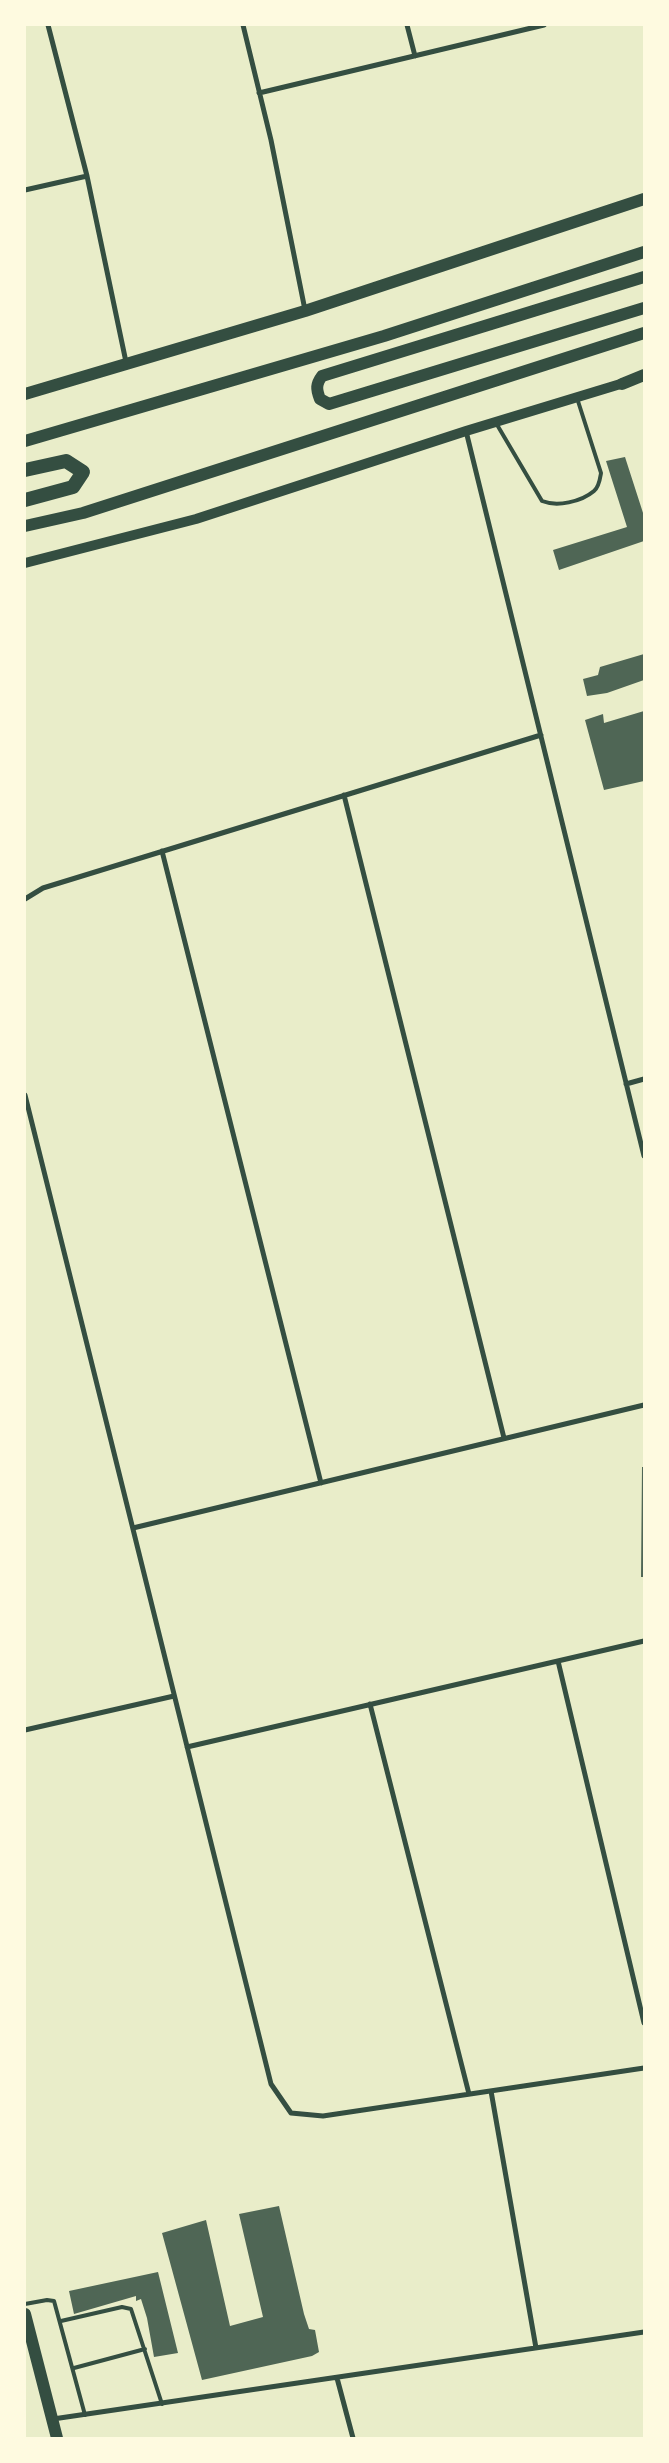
<!DOCTYPE html>
<style>
body{margin:0}
#map{position:relative;width:669px;height:2463px;overflow:hidden;background:#e9edc9;font-family:Arial,sans-serif}
canvas{display:block}
.frame{position:absolute;inset:0;border:26px solid #fefae0;pointer-events:none}
</style>
<div id="map">
<canvas width="669" height="2463"></canvas>
<div class="frame"></div>
</div>
<script>
const g = document.querySelector('canvas').getContext('2d');
g.lineJoin = 'round';
function fill(path, color) { g.fillStyle = color; g.fill(path, 'evenodd'); }
function trace(path, color, width, dash) { g.strokeStyle = color; g.lineWidth = width; g.lineCap = dash ? 'butt' : 'round'; g.setLineDash(dash || []); g.stroke(path); }
const building = new Path2D(`
 M 625,457 L 644,516 L 644,541 L 559,570 L 553,550 L 627,527 L 606,461 Z
 M 644,654 L 644,680 L 607,693 L 587,696 L 583,679 L 598,675 L 600,667 Z
 M 644,711 L 644,781 L 604,790 L 585,720 L 603,714 L 604,723 Z
 M 642,1467 L 644,1467 L 644,1577 L 641,1577 Z
 M 279,2206 L 304,2314 L 309,2329 L 315,2330 L 319,2352 L 312,2356 L 202,2380 L 162,2233 L 206,2220 L 230,2326 L 263,2317 L 239,2214 Z
 M 158,2272 L 178,2353 L 154,2357 L 147,2318 L 141,2299 L 136,2301 L 136,2296 L 74,2314 L 69,2291 Z`);
const service = new Path2D(`
 M 496,423 L 542,501 C 557,507 581,502 594,491 C 599,487 600,479 601,473 L 577,398
 M 25,2304 L 47,2300 L 54,2301 L 85,2415
 M 61,2321 L 122,2307 L 131,2309 L 162,2404
 M 74,2368 L 145,2349`);
const minor = new Path2D(`
 M 48,25 L 87,176 L 126,362
 M 243,25 L 271,140 L 305,310
 M 407,25 L 415,56
 M 259,93 L 544,25
 M 25,190 L 87,176
 M 466,431 L 644,1156
 M 344,795 L 504,1438
 M 162,851 L 321,1483
 M 25,899 L 43,888 L 541,735
 M 626,1084 L 644,1079
 M 25,1095 L 271,2084 L 291,2113 L 323,2116 L 644,2068
 M 133,1528 L 644,1405
 M 558,1661 L 644,2023
 M 370,1704 L 469,2094
 M 25,1730 L 174,1696
 M 187,1747 L 644,1641
 M 491,2091 L 536,2348
 M 337,2378 L 353,2438
 M 53,2419 L 644,2332`);
const secondary = new Path2D(`
 M 25,563 L 196,519 L 466,431 L 627,382`);
const primary = new Path2D(`
 M 644,277 L 322,376 C 316,384 316,389 320,399 L 329,404 L 644,308
 M 622,384 L 644,375
 M 25,394 L 305,311 L 644,199
 M 25,441 L 384,336 L 644,252
 M 25,526 L 83,513 L 644,333
 M 25,2314 L 57,2438`);
const trunk = new Path2D(`
 M 25,470 L 66,461 L 83,472 L 73,487 L 25,500`);
fill(building, '#4f6655');
trace(service, '#344e41', 4);
trace(minor, '#344e41', 5);
trace(secondary, '#344e41', 10);
trace(primary, '#344e41', 12);
trace(trunk, '#344e41', 14);
</script>
